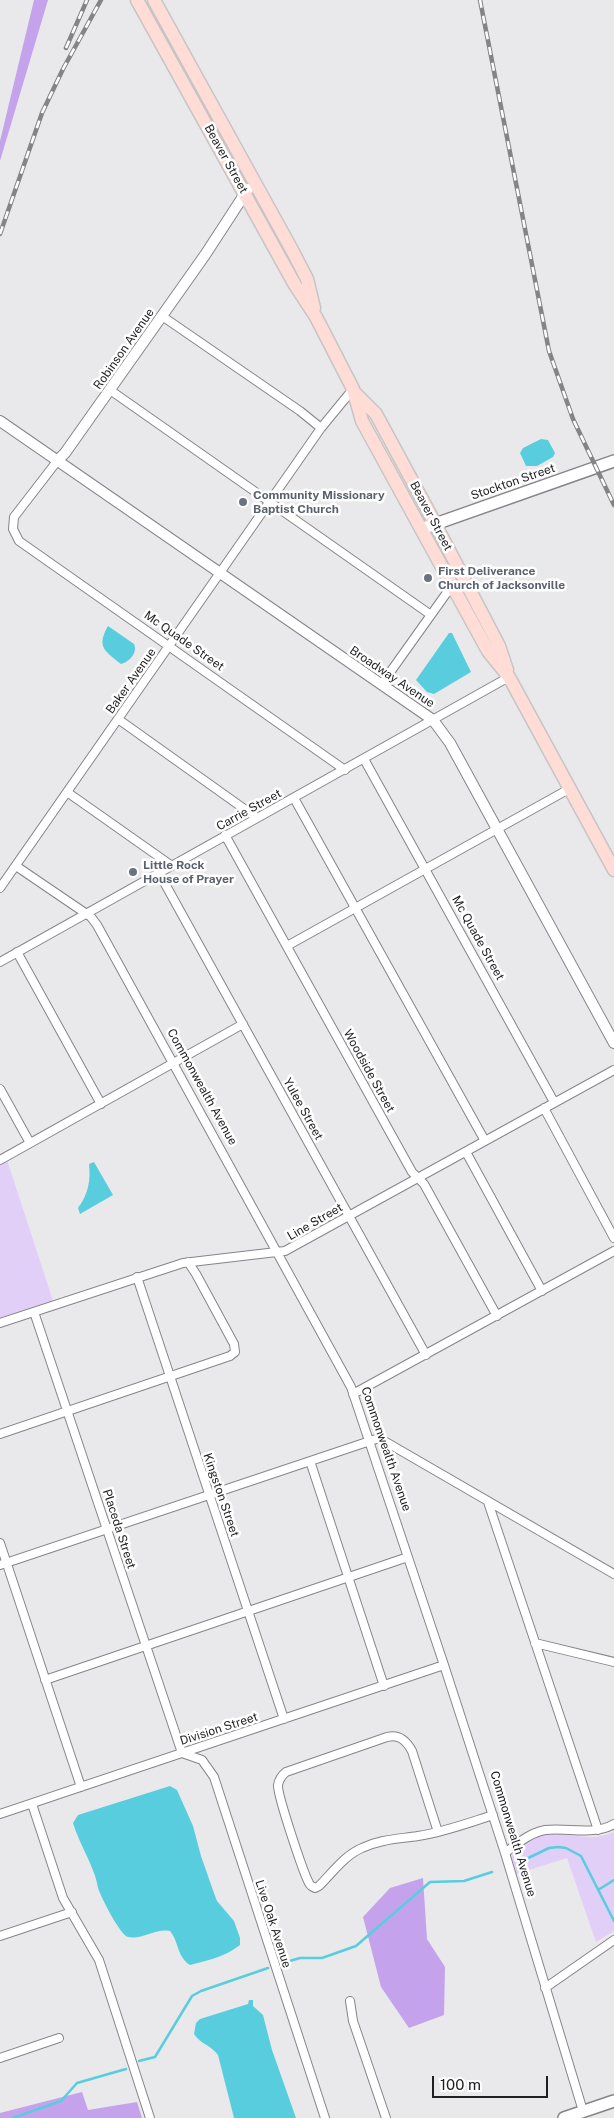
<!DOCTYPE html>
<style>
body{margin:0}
#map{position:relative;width:614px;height:2118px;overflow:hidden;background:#e9e8eb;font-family:"Public Sans",sans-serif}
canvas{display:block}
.scale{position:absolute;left:432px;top:2076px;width:116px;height:22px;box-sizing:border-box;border:2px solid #1f1f20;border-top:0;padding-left:6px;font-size:15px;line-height:18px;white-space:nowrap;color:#1f1f20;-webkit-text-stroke:4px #fff;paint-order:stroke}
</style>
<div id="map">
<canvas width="614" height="2118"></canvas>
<div class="scale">100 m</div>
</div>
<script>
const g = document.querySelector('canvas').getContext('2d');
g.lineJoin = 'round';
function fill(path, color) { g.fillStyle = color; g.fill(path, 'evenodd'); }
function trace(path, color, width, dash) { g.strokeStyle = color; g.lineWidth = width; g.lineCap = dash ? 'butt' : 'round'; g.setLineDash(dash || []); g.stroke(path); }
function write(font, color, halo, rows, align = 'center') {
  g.font = font + ' "Public Sans",sans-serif'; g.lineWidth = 5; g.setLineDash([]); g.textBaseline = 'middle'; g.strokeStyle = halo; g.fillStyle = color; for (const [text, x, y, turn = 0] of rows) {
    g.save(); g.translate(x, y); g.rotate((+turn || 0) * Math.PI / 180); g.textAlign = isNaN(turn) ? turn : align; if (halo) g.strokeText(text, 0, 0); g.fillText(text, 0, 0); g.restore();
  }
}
const green = new Path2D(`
 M 7,1160 L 53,1301 L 0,1319 L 0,1164 Z
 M 614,1832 L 614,1931 L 596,1942 L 567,1858 L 516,1874 L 507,1844 C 517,1841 527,1835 537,1833 C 562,1830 590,1844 614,1832 Z`);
const forest = new Path2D(`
 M 34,0 L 48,0 L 0,161 L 0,141 Z
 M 423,1878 L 427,1939 L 445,1967 L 444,2015 L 409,2028 L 381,1987 L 363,1917 L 390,1888 Z
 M 82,2092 L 88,2110 L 137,2102 L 142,2118 L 0,2118 L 0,2113 Z`);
const water = new Path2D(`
 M 541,439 L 548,440 L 555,453 L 553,457 L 537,466 L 526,466 L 520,453 L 523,448 Z
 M 108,626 L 134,644 C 138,653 129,662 121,664 C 105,651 96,647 108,626 Z
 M 449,633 L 452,633 L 471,672 L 434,694 L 427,692 L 416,680 Z
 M 94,1162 L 113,1195 L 80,1214 L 78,1208 C 88,1195 91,1180 89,1164 Z
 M 170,1786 L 177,1790 L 193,1826 L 201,1856 L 215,1896 L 217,1901 L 234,1921 L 240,1938 L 240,1945 C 225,1957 208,1960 190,1965 C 177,1957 179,1942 170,1931 C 156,1928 142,1940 128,1937 C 120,1935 101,1897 98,1888 C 97,1883 96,1878 94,1873 C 88,1856 78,1840 73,1823 L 78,1815 Z
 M 249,2000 L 253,2000 L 253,2006 L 263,2015 L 272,2050 L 296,2118 L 234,2118 L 218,2055 C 211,2045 200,2044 194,2034 L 196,2023 L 200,2019 L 248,2004 Z`);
const stream = new Path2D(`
 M 518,1863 L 549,1848 L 558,1847 L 566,1848 L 581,1856 L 614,1921
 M 598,1890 L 614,1880
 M 286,1962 L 300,1958 L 322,1958 L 356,1946 L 430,1882 L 464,1881 L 492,1872
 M 139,2061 L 155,2057 L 192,1996 L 201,1991 L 268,1968
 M 13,2118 L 61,2101 L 77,2083 L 126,2069`);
const minor = new Path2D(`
 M 162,316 L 300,411 L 321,428
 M 110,390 L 431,615
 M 58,460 L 14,517 L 13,529 L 19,541 L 345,770
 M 381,685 L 453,584
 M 118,719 L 257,818
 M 364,759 L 554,1102
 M 67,792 L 172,866
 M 294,798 L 485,1141
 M 225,835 L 412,1172 L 424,1184 L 497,1316
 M 16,866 L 91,917 L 97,925 L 351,1387 L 444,1665 L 505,1853 L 583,2111
 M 159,873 L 426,1355
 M 0,888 L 321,428 L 353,389
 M 287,946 L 569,789
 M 17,952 L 101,1104
 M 0,962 L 509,677
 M 0,1089 L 30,1143
 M 544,1108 L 614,1238
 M 466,1152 L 542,1291
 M 0,1160 L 243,1024
 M 137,1277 L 284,1719
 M 34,1312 L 182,1753 L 202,1760 L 214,1777 L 325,2118
 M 0,1323 L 183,1263 L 285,1251 L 614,1070
 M 353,1394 L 614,1251
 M 0,1434 L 230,1356 L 235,1352 L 234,1344 L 196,1274 L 188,1262
 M 310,1461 L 384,1686
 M 488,1502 L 598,1830
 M 0,1543 L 81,1787
 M 0,1565 L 379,1438 L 614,1574
 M 535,1643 L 614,1662
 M 45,1680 L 408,1557
 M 32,1804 L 63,1898 L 99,1960 L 150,2118
 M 0,1814 L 444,1665
 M 438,1832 L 412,1751 C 406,1740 399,1734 387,1737 L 286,1772 C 282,1775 279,1780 278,1785 C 277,1794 303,1872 309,1883 C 311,1886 311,1886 315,1888 L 319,1886 C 332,1873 345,1855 362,1848 C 381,1839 399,1839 418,1836 C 444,1832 468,1823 493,1815
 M 505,1853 C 517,1844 529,1833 545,1830 C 568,1827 593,1836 614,1824
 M 0,1936 L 72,1912
 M 545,1988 L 614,1940
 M 350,2001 L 353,2021 L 386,2118
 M 0,2058 L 59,2038`);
const tertiary = new Path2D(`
 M 0,421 L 433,720 L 450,743 L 614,1043
 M 58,460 L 65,453 L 205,255 L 248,189`);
const secondary = new Path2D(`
 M 421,529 L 614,461
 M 564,2118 L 614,2101`);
const primary = new Path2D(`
 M 137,0 L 295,285 L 316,317 L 353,389 L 362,421 L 488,651 L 509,677 L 614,870
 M 154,0 L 292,250 L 307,279 L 314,308
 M 355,393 L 376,414 L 429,512 L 499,646 L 507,670`);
const rail = new Path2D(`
 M 480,0 L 549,351 L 573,419 L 614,505
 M 66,48 L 87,0
 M 0,234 L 42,113 L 63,69 L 101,0`);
const markers = [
 [243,502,5,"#6b7280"],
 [428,578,5,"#6b7280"],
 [133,872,5,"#6b7280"]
];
const streetNames = [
 ["Beaver Street",226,159,61],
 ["Robinson Avenue",124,349,-55],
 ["Stockton Street",513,482,-19],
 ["Beaver Street",431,516,62],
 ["Mc Quade Street",184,641,35],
 ["Broadway Avenue",392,677,34],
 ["Baker Avenue",131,681,-55],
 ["Carrie Street",249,810,-29],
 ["Mc Quade Street",478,938,61],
 ["Woodside Street",369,1071,61],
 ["Commonwealth Avenue",202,1087,61],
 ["Yulee Street",303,1109,61],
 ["Line Street",315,1222,-30],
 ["Commonwealth Avenue",386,1449,71],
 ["Kingston Street",221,1495,71],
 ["Placeda Street",119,1529,72],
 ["Division Street",219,1729,-18],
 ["Commonwealth Avenue",513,1834,73],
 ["Live Oak Avenue",273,1924,72]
];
const worshipNames = [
 ["Community Missionary",253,495],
 ["Baptist Church",253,509],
 ["First Deliverance",438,571],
 ["Church of Jacksonville",438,585],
 ["Little Rock",143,865],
 ["House of Prayer",143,879]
];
fill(green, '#e1cff8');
fill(forest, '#c5a3ec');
fill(water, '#58cdde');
trace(stream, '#58cdde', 2.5);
trace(minor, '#868488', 10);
trace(tertiary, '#868488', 12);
trace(secondary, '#868488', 14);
trace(primary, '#c5c5c5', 15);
trace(minor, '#fff', 8);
trace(tertiary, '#fff', 10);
trace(secondary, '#fff', 11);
trace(primary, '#ffddd6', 12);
trace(rail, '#848385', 4.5);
trace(rail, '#fff', 2.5, [8]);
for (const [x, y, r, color] of markers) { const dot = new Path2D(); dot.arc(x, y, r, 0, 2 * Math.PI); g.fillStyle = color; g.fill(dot); trace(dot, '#fff', 2); }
write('12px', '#1f1f20', '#fff', streetNames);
write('bold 12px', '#5b616d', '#fff', worshipNames, 'left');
</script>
